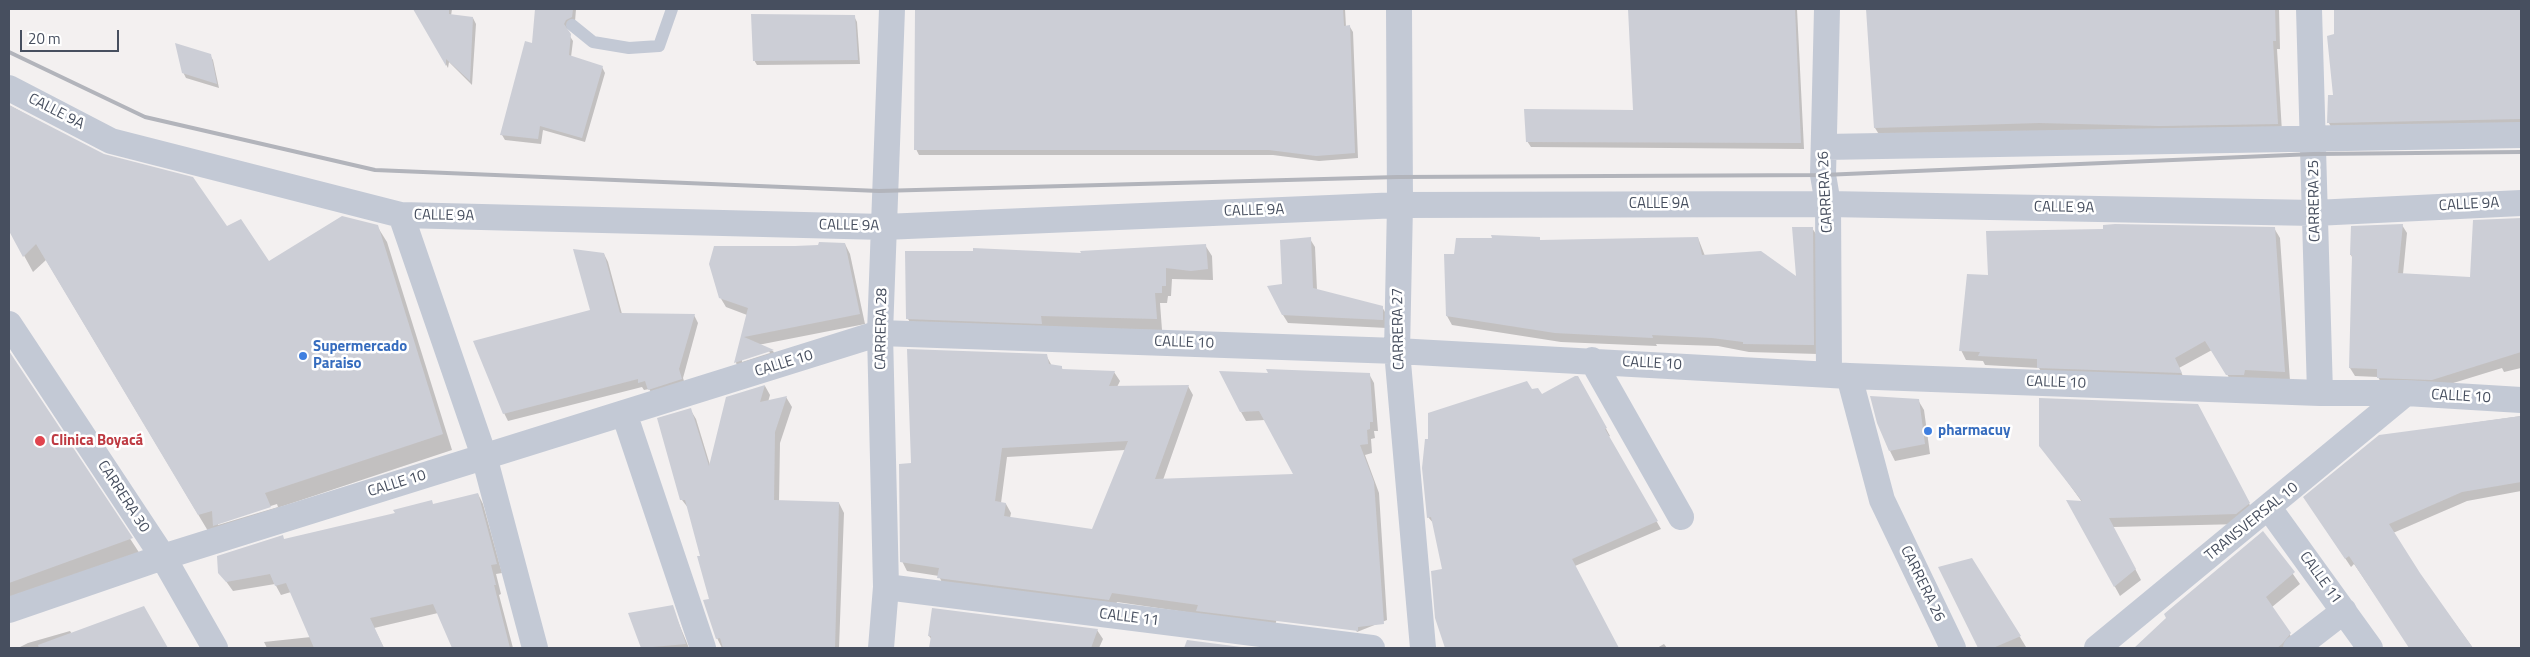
<!DOCTYPE html>
<meta charset="utf-8">
<style>
body{margin:0}
#map{position:relative;width:2530px;height:657px;overflow:hidden;background:#f3f0f0;font-family:"Titillium Web",sans-serif}
canvas{display:block}
.frame{position:absolute;inset:0;border:10px solid #474f5f;pointer-events:none}
.scale{position:absolute;left:20px;top:30px;width:99px;height:22px;box-sizing:border-box;border:2px solid #474f5f;border-top:0;padding-left:6px;font-size:15px;line-height:18px;white-space:nowrap;color:#474f5f;-webkit-text-stroke:4px #fff;paint-order:stroke}
</style>
<div id="map">
<canvas width="2530" height="657"></canvas>
<div class="frame"></div>
<div class="scale">20 m</div>
</div>
<script>
const g = document.querySelector('canvas').getContext('2d');
g.lineJoin = 'round';
function fill(path, color) { g.fillStyle = color; g.fill(path, 'evenodd'); }
function trace(path, color, width, dash) { g.strokeStyle = color; g.lineWidth = width; g.lineCap = dash ? 'butt' : 'round'; g.setLineDash(dash || []); g.stroke(path); }
function write(font, color, halo, rows, align = 'center') {
  g.font = font + ' "Titillium Web",sans-serif'; g.lineWidth = 5; g.setLineDash([]); g.textBaseline = 'middle'; g.strokeStyle = halo; g.fillStyle = color; for (const [text, x, y, turn = 0] of rows) {
    g.save(); g.translate(x, y); g.rotate((+turn || 0) * Math.PI / 180); g.textAlign = isNaN(turn) ? turn : align; if (halo) g.strokeText(text, 0, 0); g.fillText(text, 0, 0); g.restore();
  }
}
const shadow = new Path2D(`
 M 415,9 L 452,9 L 451,16 L 473,18 L 476,24 L 472,85 L 449,62 L 448,68 Z
 M 536,9 L 576,9 L 575,22 L 566,30 L 573,41 L 571,57 L 602,67 L 605,73 L 585,142 L 543,130 L 541,144 L 505,140 L 502,135 L 533,45 Z
 M 1028,9 L 1345,9 L 1346,27 L 1350,27 L 1353,32 L 1358,158 L 1319,161 L 1273,155 L 919,155 L 916,149 L 1043,13 Z
 M 1629,9 L 1797,9 L 1804,149 L 1531,147 L 1527,141 L 1634,111 Z
 M 1867,9 L 2279,9 L 2280,49 L 2277,49 L 2282,132 L 1880,136 L 1875,128 Z
 M 2335,9 L 2521,9 L 2521,128 L 2333,131 L 2329,123 L 2329,96 L 2334,97 Z
 M 854,16 L 857,22 L 860,64 L 757,65 L 754,60 Z
 M 210,55 L 213,60 L 219,88 L 186,78 L 183,72 Z
 M 9,105 L 104,156 L 227,227 L 269,263 L 377,226 L 387,242 L 452,450 L 208,531 L 46,260 L 33,272 L 9,228 ZM 277,504 L 278,507 L 218,525 L 218,523 Z
 M 2521,219 L 2521,368 L 2504,372 L 2502,368 L 2437,388 L 2383,386 L 2378,377 L 2355,376 L 2350,368 L 2353,259 L 2351,255 L 2402,225 L 2407,233 L 2403,274 L 2471,278 L 2474,222 Z
 M 1812,228 L 1818,237 L 1818,354 L 1749,352 L 1718,346 L 1656,344 L 1657,346 L 1561,342 L 1452,325 L 1447,316 L 1455,256 L 1541,241 L 1698,238 L 1705,256 L 1797,279 Z
 M 2274,228 L 2280,238 L 2290,381 L 2233,384 L 2212,350 L 2179,368 L 2186,382 L 2044,377 L 2039,368 L 1985,365 L 1983,361 L 1966,360 L 1961,350 L 1989,276 Z
 M 1310,239 L 1315,247 L 1317,290 L 1382,307 L 1387,315 L 1387,328 L 1288,323 L 1283,315 L 1284,285 Z
 M 845,244 L 850,254 L 865,324 L 758,345 L 773,351 L 778,360 L 741,372 L 736,363 L 747,315 L 726,307 L 720,297 L 819,246 ZM 769,351 L 770,353 L 742,362 L 742,359 Z
 M 1205,245 L 1212,256 L 1213,280 L 1172,279 L 1171,296 L 1168,296 L 1167,303 L 1160,303 L 1162,330 L 914,329 L 908,319 L 1082,255 Z
 M 604,254 L 608,262 L 622,314 L 694,315 L 698,323 L 683,378 L 686,387 L 654,397 L 649,389 L 644,390 L 642,387 L 508,421 L 504,413 L 592,311 Z
 M 9,353 L 142,557 L 9,605 Z
 M 1046,355 L 1052,366 L 1061,367 L 1064,371 L 1114,372 L 1120,381 L 1117,387 L 1188,386 L 1193,395 L 1163,480 L 1295,475 L 1265,420 L 1246,421 L 1241,412 L 1369,374 L 1374,383 L 1378,431 L 1374,431 L 1375,438 L 1371,439 L 1372,453 L 1365,455 L 1379,493 L 1387,620 L 1357,632 L 1352,623 L 1278,615 L 1274,629 L 1199,614 L 1117,602 L 1114,609 L 944,587 L 939,576 L 907,571 L 902,561 L 912,464 ZM 1125,450 L 1093,530 L 1010,518 L 1011,513 L 1006,504 L 1001,503 L 1007,457 Z
 M 1578,377 L 1610,436 L 1608,437 L 1661,529 L 1575,566 L 1618,648 L 1446,648 L 1437,618 L 1444,570 L 1434,524 L 1428,517 L 1532,390 L 1542,395 Z
 M 765,386 L 770,395 L 768,402 L 786,397 L 792,407 L 780,443 L 779,501 L 839,503 L 844,513 L 839,648 L 722,648 L 717,638 L 702,557 L 689,509 L 682,500 L 690,409 L 696,419 L 710,465 L 727,398 Z
 M 1918,400 L 1924,410 L 1930,454 L 1895,461 L 1890,451 Z
 M 2203,415 L 2254,513 L 2242,524 L 2113,527 L 2141,580 L 2120,596 L 2068,501 L 2082,502 L 2041,445 Z
 M 2521,416 L 2521,491 L 2467,501 L 2393,533 L 2419,574 L 2473,648 L 2411,648 L 2354,564 L 2351,567 L 2310,506 L 2380,436 Z
 M 478,494 L 483,504 L 502,573 L 496,574 L 501,594 L 499,595 L 513,648 L 453,648 L 438,613 L 374,628 L 384,648 L 267,648 L 264,642 L 311,637 L 291,592 L 281,595 L 275,584 L 233,591 L 220,573 L 284,541 Z
 M 2263,532 L 2300,584 L 2272,607 L 2296,644 L 2293,648 L 2229,648 L 2226,645 L 2222,648 L 2136,648 Z
 M 1971,560 L 2020,637 L 2026,647 L 1979,648 L 1940,568 Z
 M 672,607 L 689,648 L 642,648 L 630,614 Z
 M 148,616 L 165,648 L 18,648 L 28,643 L 70,631 L 72,634 Z
 M 1097,630 L 1103,639 L 1099,648 L 931,648 L 932,640 L 929,636 Z
 M 1188,641 L 1243,648 L 1185,648 Z
 M 1664,644 L 1667,648 L 1657,648 Z`);
const building = new Path2D(`
 M 413,9 L 449,9 L 449,14 L 473,17 L 470,81 L 446,59 L 446,66 Z
 M 535,9 L 573,9 L 572,17 L 566,20 L 564,24 L 571,34 L 569,55 L 603,66 L 582,138 L 540,126 L 538,139 L 500,135 L 525,41 L 532,43 Z
 M 915,9 L 1343,9 L 1344,26 L 1350,25 L 1355,153 L 1316,156 L 1269,150 L 914,150 Z
 M 1628,9 L 1795,9 L 1801,143 L 1526,142 L 1524,109 L 1633,110 Z
 M 1866,9 L 2275,9 L 2276,41 L 2273,41 L 2278,124 L 2160,126 L 2039,123 L 1874,128 Z
 M 2334,9 L 2521,9 L 2521,119 L 2327,123 L 2328,95 L 2333,95 L 2327,36 L 2334,34 Z
 M 751,14 L 855,15 L 858,60 L 753,61 Z
 M 175,43 L 211,54 L 217,84 L 182,73 Z
 M 9,105 L 104,154 L 193,177 L 227,226 L 241,219 L 269,261 L 342,216 L 378,225 L 443,434 L 265,493 L 271,507 L 213,526 L 212,511 L 198,515 L 36,244 L 23,257 L 9,231 Z
 M 2521,218 L 2521,352 L 2432,380 L 2377,378 L 2377,369 L 2349,368 L 2352,255 L 2350,255 L 2351,226 L 2403,224 L 2398,273 L 2470,277 L 2473,220 Z
 M 2115,224 L 2275,227 L 2285,372 L 2245,370 L 2244,375 L 2226,375 L 2205,341 L 2175,358 L 2182,373 L 2037,368 L 2037,359 L 1978,356 L 1980,352 L 1959,351 L 1967,274 L 1988,275 L 1986,231 L 2103,229 L 2103,225 Z
 M 1792,227 L 1813,227 L 1814,345 L 1743,344 L 1743,342 L 1712,338 L 1652,335 L 1653,338 L 1555,333 L 1446,316 L 1444,254 L 1454,254 L 1456,238 L 1492,238 L 1491,235 L 1540,237 L 1540,240 L 1698,237 L 1702,255 L 1761,251 L 1796,276 Z
 M 1311,237 L 1313,288 L 1383,306 L 1383,320 L 1282,315 L 1267,286 L 1282,284 L 1280,240 Z
 M 819,242 L 845,243 L 860,314 L 744,337 L 774,350 L 734,363 L 748,308 L 719,298 L 709,264 L 714,246 L 795,246 L 818,245 Z
 M 1206,244 L 1208,269 L 1191,271 L 1166,268 L 1166,286 L 1162,286 L 1162,293 L 1155,293 L 1157,319 L 1041,316 L 1042,324 L 906,319 L 905,251 L 973,251 L 973,248 L 1081,253 L 1080,251 Z
 M 573,249 L 604,253 L 620,313 L 695,314 L 679,369 L 682,379 L 648,390 L 645,381 L 638,383 L 638,379 L 503,414 L 473,341 L 590,310 Z
 M 907,349 L 1047,354 L 1049,364 L 1062,366 L 1062,369 L 1115,371 L 1109,386 L 1189,385 L 1155,479 L 1293,474 L 1259,411 L 1240,412 L 1219,371 L 1268,373 L 1266,369 L 1370,373 L 1373,422 L 1370,422 L 1370,429 L 1367,430 L 1368,444 L 1360,445 L 1374,482 L 1384,624 L 1358,627 L 1358,631 L 1196,611 L 1198,605 L 1112,593 L 1109,600 L 937,578 L 939,568 L 900,562 L 899,464 L 911,463 ZM 1128,441 L 1092,529 L 1004,516 L 1006,503 L 995,501 L 1002,448 Z
 M 9,351 L 133,538 L 9,583 Z
 M 1575,376 L 1578,376 L 1607,428 L 1605,429 L 1658,521 L 1572,559 L 1619,648 L 1445,648 L 1435,618 L 1431,571 L 1442,569 L 1431,517 L 1427,518 L 1422,468 L 1425,439 L 1428,439 L 1428,413 L 1527,381 L 1532,389 L 1538,388 L 1542,394 Z
 M 765,385 L 760,402 L 787,396 L 775,432 L 774,500 L 839,502 L 835,648 L 723,648 L 720,638 L 716,639 L 703,600 L 709,599 L 697,556 L 700,556 L 685,500 L 680,500 L 657,418 L 691,408 L 709,466 L 726,397 Z
 M 1870,396 L 1919,399 L 1925,444 L 1889,451 L 1877,423 Z
 M 2039,398 L 2198,404 L 2250,503 L 2236,514 L 2109,518 L 2136,569 L 2114,587 L 2066,500 L 2082,501 L 2039,446 Z
 M 2521,416 L 2521,482 L 2462,492 L 2389,524 L 2420,573 L 2473,648 L 2409,648 L 2349,556 L 2345,559 L 2303,497 L 2379,435 Z
 M 478,493 L 497,564 L 491,565 L 496,585 L 494,585 L 510,648 L 452,648 L 433,604 L 370,618 L 384,648 L 314,648 L 286,583 L 275,586 L 270,574 L 226,582 L 218,573 L 217,556 L 283,535 L 284,539 L 395,513 L 393,510 L 432,500 L 433,504 Z
 M 2263,531 L 2295,572 L 2266,597 L 2291,633 L 2282,644 L 2277,648 L 2134,648 L 2166,618 L 2164,614 Z
 M 1972,558 L 2021,636 L 1993,648 L 1978,648 L 1938,567 Z
 M 673,605 L 686,644 L 641,648 L 628,613 Z
 M 144,606 L 168,648 L 39,648 L 38,645 Z
 M 932,608 L 1098,629 L 1091,648 L 929,648 L 931,636 L 928,636 Z
 M 1187,640 L 1241,647 L 1184,648 Z`);
const lane = new Path2D(`
 M 572,25 L 593,42 L 629,48 L 659,46 L 672,9`);
const street = new Path2D(`
 M 1399,9 L 1400,205 L 1397,351 L 1423,648
 M 1827,9 L 1823,175 L 1828,204 L 1829,374
 M 2309,9 L 2320,393
 M 9,88 L 111,141 L 401,215 L 884,227 L 1400,205 L 1828,204 L 2315,213 L 2521,203
 M 1824,147 L 2521,135
 M 401,215 L 484,456 L 535,648
 M 9,324 L 163,557 L 215,648
 M 1592,360 L 1681,517
 M 1849,376 L 1882,500 L 1953,648
 M 624,413 L 703,648
 M 2269,508 L 2370,648
 M 886,587 L 1372,648
 M 9,610 L 163,557 L 880,333 L 1397,351 L 1849,376 L 2320,393 L 2406,393 L 2521,400
 M 881,648 L 886,587 L 880,333 L 892,9
 M 2097,648 L 2406,393
 M 2296,648 L 2344,611`);
const rail = new Path2D(`
 M 9,52 L 145,117 L 375,170 L 879,191 L 1398,177 L 1823,175 L 2313,154 L 2521,152`);
const markers = [
 [303,356,5,"#3f7fe0"],
 [1928,431,5,"#3f7fe0"],
 [40,441,6,"#e0444e"]
];
const streetNames = [
 ["CALLE 9A",56,112,27],
 ["CARRERA 26",1826,192,-93],
 ["CARRERA 25",2315,201,-91],
 ["CALLE 9A",1659,204],
 ["CALLE 9A",2469,205,-3],
 ["CALLE 9A",2064,208,1],
 ["CALLE 9A",1254,211,-2],
 ["CALLE 9A",444,216,1],
 ["CALLE 9A",849,226,1],
 ["CARRERA 28",882,329,-89],
 ["CARRERA 27",1399,329,-91],
 ["CALLE 10",1184,343,2],
 ["CALLE 10",784,364,-17],
 ["CALLE 10",1652,364,3],
 ["CALLE 10",2056,383,2],
 ["CALLE 10",2461,397,3],
 ["CALLE 10",397,484,-17],
 ["CARRERA 30",123,497,57],
 ["TRANSVERSAL 10",2252,522,-39],
 ["CALLE 11",2320,578,54],
 ["CARRERA 26",1922,584,64],
 ["CALLE 11",1129,618,7]
];
const shopNames = [
 ["Supermercado",313,347],
 ["Paraiso",313,364],
 ["pharmacuy",1938,431]
];
const healthNames = [
 ["Clinica Boyacá",51,441]
];
fill(shadow, '#0003');
fill(building, '#ccced6');
trace(lane, '#c3c9d5', 12);
trace(street, '#c3c9d5', 26);
trace(rail, '#b2b4bb', 4);
for (const [x, y, r, color] of markers) { const dot = new Path2D(); dot.arc(x, y, r, 0, 2 * Math.PI); g.fillStyle = color; g.fill(dot); trace(dot, '#fff', 2); }
write('15px', '#474f5f', '#fff', streetNames);
write('bold 15px', '#366cbe', '#fff', shopNames, 'left');
write('bold 15px', '#be3a42', '#fff', healthNames, 'left');
</script>
